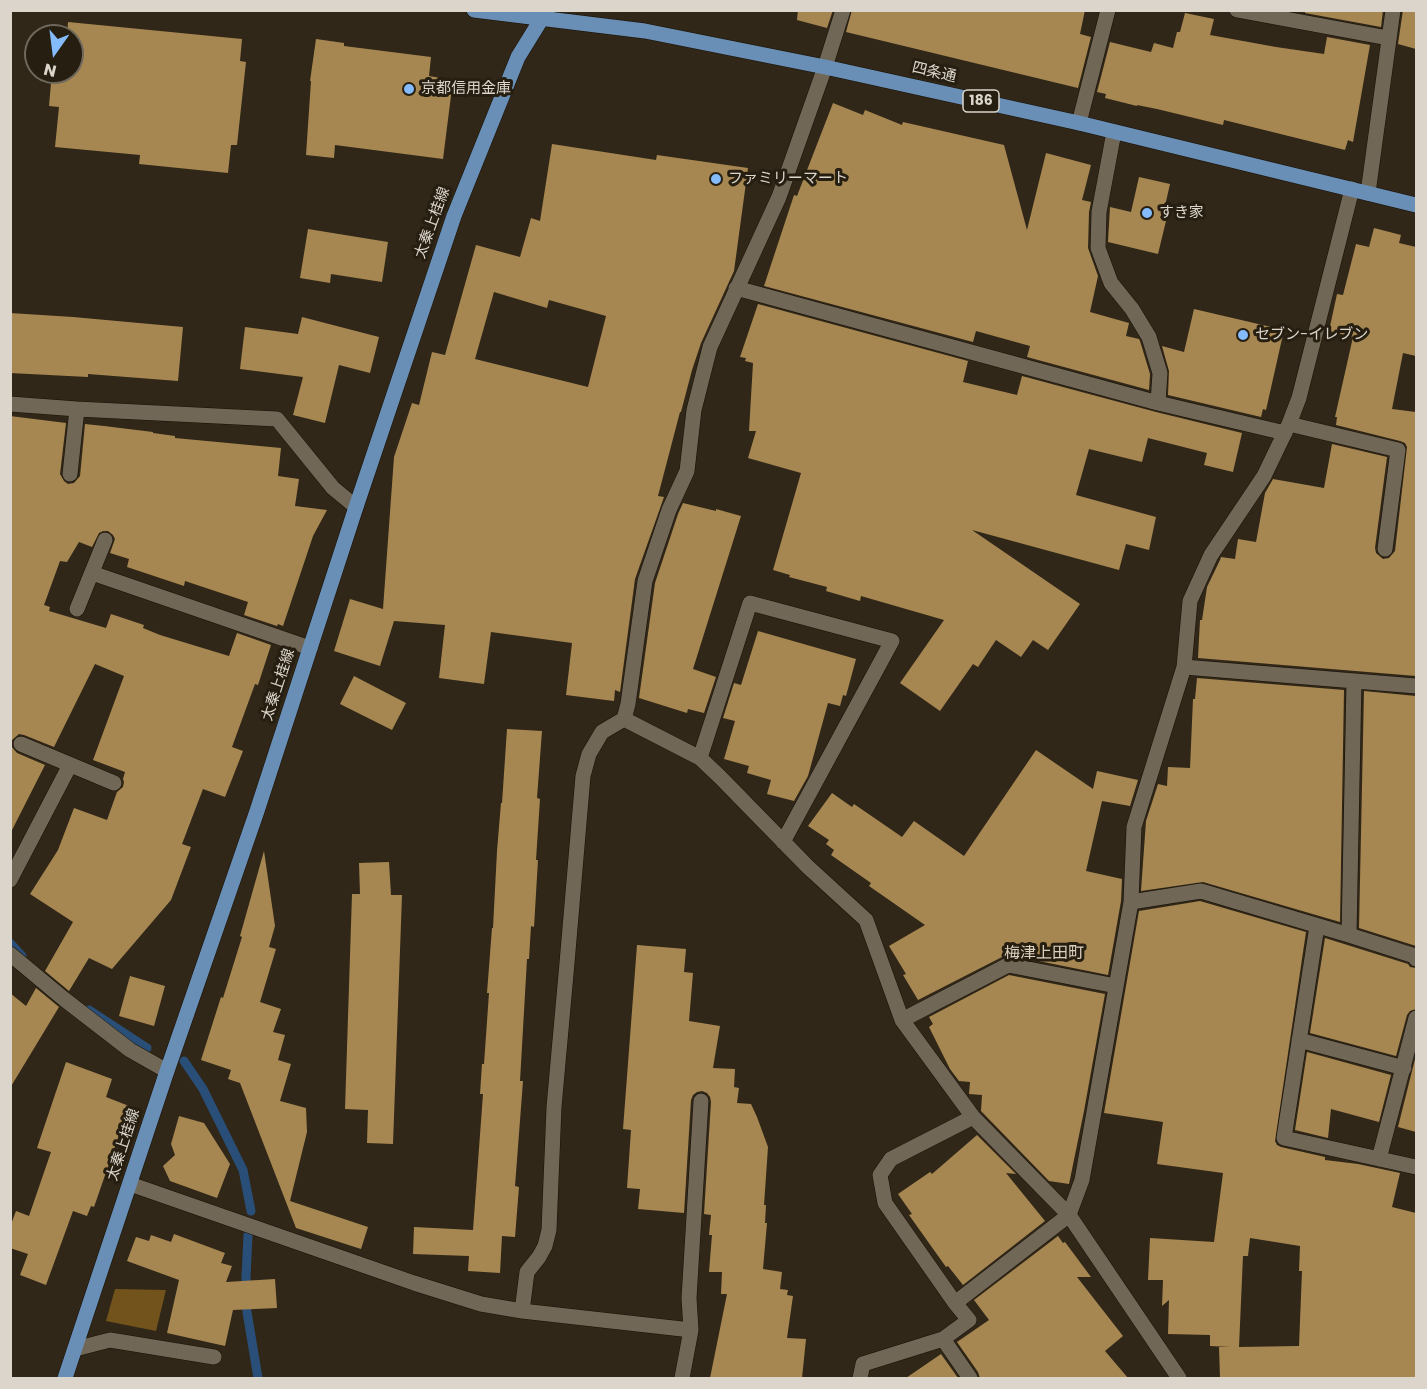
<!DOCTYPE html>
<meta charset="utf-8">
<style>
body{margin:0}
#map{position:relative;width:1427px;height:1389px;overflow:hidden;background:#302719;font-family:Poppins,sans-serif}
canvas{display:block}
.frame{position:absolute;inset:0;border:12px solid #dbd5cc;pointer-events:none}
.north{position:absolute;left:24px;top:24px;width:60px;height:60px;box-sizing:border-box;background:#261e10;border:2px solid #6e675b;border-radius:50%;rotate:194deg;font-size:16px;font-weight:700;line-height:24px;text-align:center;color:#dbd5cc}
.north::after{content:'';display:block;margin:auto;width:21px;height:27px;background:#84bcfb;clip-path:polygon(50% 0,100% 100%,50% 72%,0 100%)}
</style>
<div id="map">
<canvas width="1427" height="1389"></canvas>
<div class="frame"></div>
<div class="north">N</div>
</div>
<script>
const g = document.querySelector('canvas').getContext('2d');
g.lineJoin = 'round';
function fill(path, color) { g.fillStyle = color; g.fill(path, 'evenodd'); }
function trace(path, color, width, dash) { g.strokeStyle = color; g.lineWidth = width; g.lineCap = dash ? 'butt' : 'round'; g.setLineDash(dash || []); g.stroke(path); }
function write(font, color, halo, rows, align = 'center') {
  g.font = font + ' Poppins,"Noto Sans JP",sans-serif'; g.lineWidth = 6; g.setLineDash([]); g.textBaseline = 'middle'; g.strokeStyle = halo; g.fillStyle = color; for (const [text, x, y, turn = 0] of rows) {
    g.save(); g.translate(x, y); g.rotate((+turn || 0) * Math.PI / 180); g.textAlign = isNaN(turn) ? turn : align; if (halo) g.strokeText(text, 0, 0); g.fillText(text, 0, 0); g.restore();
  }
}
const forest = new Path2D(`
 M 115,1289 L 166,1290 L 156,1331 L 106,1321 Z`);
const stream = new Path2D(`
 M 10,943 L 22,956
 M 89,1010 L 147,1048
 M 184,1061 L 203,1089 L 243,1170 L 251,1211
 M 248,1235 L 246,1277 L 247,1312 L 258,1378`);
const building = new Path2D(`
 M 798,10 L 833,10 L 827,28 L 797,20 Z
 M 852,10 L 1085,10 L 1080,34 L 1091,37 L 1078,88 L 846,32 Z
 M 1305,10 L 1383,10 L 1381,27 L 1305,13 Z
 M 1403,10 L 1416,10 L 1416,49 L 1398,44 Z
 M 1185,13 L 1214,19 L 1210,35 L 1276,47 L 1324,54 L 1327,37 L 1370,45 L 1353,142 L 1348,140 L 1345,150 L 1224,120 L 1223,125 L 1157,109 L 1137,105 L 1137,106 L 1105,98 L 1106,94 L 1097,92 L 1110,42 L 1151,52 L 1154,43 L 1173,48 L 1177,32 L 1180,32 Z
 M 68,22 L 242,39 L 240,61 L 246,62 L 237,145 L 231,145 L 228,173 L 139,164 L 140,155 L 55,147 L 59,107 L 49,106 L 52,72 L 72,72 L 72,36 L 67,36 Z
 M 316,39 L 344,43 L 344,46 L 431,57 L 429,76 L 453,80 L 443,159 L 335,145 L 334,158 L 306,155 L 311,81 L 310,81 Z
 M 833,103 L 863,115 L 865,110 L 902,125 L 903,122 L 1004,145 L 1027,230 L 1046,153 L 1091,165 L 1082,200 L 1091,202 L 1089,212 L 1088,248 L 1098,276 L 1090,312 L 1129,323 L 1126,336 L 1139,339 L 1140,341 L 1150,374 L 1149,390 L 1027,357 L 1030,346 L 976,331 L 973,342 L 764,286 L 794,195 L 797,196 Z
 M 552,144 L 656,160 L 657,155 L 748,168 L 734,271 L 701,343 L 692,370 L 681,412 L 680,412 L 658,496 L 664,497 L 635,579 L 620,692 L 615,690 L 614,701 L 566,695 L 572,643 L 491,632 L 484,684 L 439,678 L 445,625 L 394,621 L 380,666 L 334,651 L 350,599 L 383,609 L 394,457 L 412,403 L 419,405 L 432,352 L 445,355 L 476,245 L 520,257 L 531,218 L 540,221 ZM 494,292 L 547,308 L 549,300 L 606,316 L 588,387 L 475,359 Z
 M 1139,177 L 1170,184 L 1162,219 L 1166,221 L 1158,254 L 1108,242 L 1110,207 L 1131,212 Z
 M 1374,228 L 1401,235 L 1399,243 L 1416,247 L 1416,356 L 1403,353 L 1392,409 L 1416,412 L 1416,676 L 1198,658 L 1200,620 L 1202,620 L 1207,587 L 1220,560 L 1221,557 L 1235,559 L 1238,539 L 1256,542 L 1265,493 L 1273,479 L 1324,488 L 1332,444 L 1387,457 L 1375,548 L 1376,553 L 1383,559 L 1389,558 L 1395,551 L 1407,447 L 1405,443 L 1400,441 L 1336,425 L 1337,417 L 1335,417 L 1353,337 L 1329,331 L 1337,294 L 1343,295 L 1356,244 L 1369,247 Z
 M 308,229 L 388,242 L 382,282 L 331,274 L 330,283 L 300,278 Z
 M 758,304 L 968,361 L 963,382 L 1017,395 L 1022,376 L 1156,412 L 1242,433 L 1233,472 L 1204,465 L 1207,453 L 1148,438 L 1142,462 L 1089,449 L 1076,495 L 1156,517 L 1149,550 L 1126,544 L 1119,570 L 972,530 L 1080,604 L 1048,650 L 1033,640 L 1021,657 L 996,640 L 978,667 L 973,664 L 940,711 L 900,683 L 944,620 L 861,596 L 860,601 L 826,591 L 827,587 L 789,577 L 790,575 L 773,570 L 801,473 L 748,458 L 756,431 L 749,431 L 753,363 L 745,361 L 746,358 L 740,357 Z
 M 1194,309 L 1284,330 L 1266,410 L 1263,409 L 1261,417 L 1168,395 L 1169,371 L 1162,346 L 1184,352 Z
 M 10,313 L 73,317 L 183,327 L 178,381 L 88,374 L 88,377 L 10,373 Z
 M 302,317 L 379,337 L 370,373 L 339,365 L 325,423 L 293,415 L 303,377 L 240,369 L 245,327 L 298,334 Z
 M 10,416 L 66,423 L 60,474 L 64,481 L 68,484 L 74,483 L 80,476 L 85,424 L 104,426 L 153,432 L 153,433 L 175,436 L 175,438 L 281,448 L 278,476 L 299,479 L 295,506 L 327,510 L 313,536 L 283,626 L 278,624 L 277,626 L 244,615 L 248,602 L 185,581 L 184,586 L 127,567 L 129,559 L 110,553 L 115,539 L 113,535 L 108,531 L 103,531 L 99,533 L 92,547 L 79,542 L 67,562 L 60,561 L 44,605 L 50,607 L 49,611 L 106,628 L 111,614 L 144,625 L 143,628 L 160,635 L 229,656 L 237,633 L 271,645 L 258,685 L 255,684 L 232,747 L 243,751 L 225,797 L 203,789 L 182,844 L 191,847 L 171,900 L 112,969 L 89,958 L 69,991 L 45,971 L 73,922 L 30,894 L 58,850 L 74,808 L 107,820 L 117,792 L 123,787 L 124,782 L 123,779 L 125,772 L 93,760 L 124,676 L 95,664 L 54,747 L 24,735 L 19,734 L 12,740 L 11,746 L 17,753 L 45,765 L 10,834 Z
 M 683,503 L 716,511 L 716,509 L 741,516 L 693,669 L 716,677 L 704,713 L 688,709 L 687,713 L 639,698 L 655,583 L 678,514 Z
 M 758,631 L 856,659 L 846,696 L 843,695 L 840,706 L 828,703 L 808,776 L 794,801 L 767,794 L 771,780 L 747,773 L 749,766 L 724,759 L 735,721 L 723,718 L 734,683 L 741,685 Z
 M 354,676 L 406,703 L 392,730 L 340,704 Z
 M 1197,678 L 1344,690 L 1340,922 L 1203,882 L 1141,891 L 1146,821 L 1158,784 L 1167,786 L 1168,767 L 1190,768 L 1193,699 L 1195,699 Z
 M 1364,691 L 1416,696 L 1416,946 L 1359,928 Z
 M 507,729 L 542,731 L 537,798 L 540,799 L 536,860 L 538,860 L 534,927 L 531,926 L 529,959 L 527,959 L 520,1081 L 523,1081 L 515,1186 L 519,1187 L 515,1237 L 502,1236 L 500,1273 L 468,1271 L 469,1256 L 413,1254 L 414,1227 L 473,1230 L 483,1094 L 480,1094 L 482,1064 L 484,1064 L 489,993 L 487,993 L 492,928 L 493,928 L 497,851 L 501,803 L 502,803 Z
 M 1036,750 L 1093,789 L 1097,771 L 1138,780 L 1130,806 L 1102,801 L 1086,871 L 1122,879 L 1121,901 L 1108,975 L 1009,955 L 1004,956 L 918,1000 L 903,975 L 906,974 L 889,946 L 925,925 L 869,886 L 871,883 L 831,855 L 834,850 L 826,844 L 829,840 L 808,826 L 832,793 L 852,807 L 854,804 L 902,837 L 914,821 L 964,856 Z
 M 264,851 L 275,926 L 269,947 L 276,949 L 260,1002 L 281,1009 L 273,1032 L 285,1035 L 278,1060 L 291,1064 L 280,1101 L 306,1108 L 307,1132 L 290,1201 L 368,1227 L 361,1249 L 296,1228 L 240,1083 L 228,1079 L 231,1070 L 201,1060 L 221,997 L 223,998 L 242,937 L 240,936 Z
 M 389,862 L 391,895 L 402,895 L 393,1144 L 367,1143 L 368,1110 L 345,1109 L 352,894 L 360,894 L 359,863 Z
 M 1200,901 L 1306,932 L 1275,1141 L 1277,1145 L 1281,1147 L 1325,1157 L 1325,1160 L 1358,1164 L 1400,1173 L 1392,1207 L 1416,1213 L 1416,1378 L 1220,1378 L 1219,1347 L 1231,1347 L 1210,1346 L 1210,1335 L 1168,1334 L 1169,1300 L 1162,1306 L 1163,1280 L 1148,1280 L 1150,1238 L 1214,1242 L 1223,1173 L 1157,1164 L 1163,1122 L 1104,1113 L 1139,911 ZM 1250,1238 L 1300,1246 L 1299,1271 L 1302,1271 L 1299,1346 L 1239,1347 L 1243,1256 L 1248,1256 Z
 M 1325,938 L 1408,964 L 1410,967 L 1416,968 L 1416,1009 L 1410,1011 L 1407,1015 L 1396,1056 L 1310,1033 Z
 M 637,945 L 686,949 L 684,972 L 693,973 L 689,1021 L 720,1026 L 713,1068 L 735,1069 L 734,1087 L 739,1088 L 737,1103 L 751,1104 L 757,1117 L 768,1147 L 764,1205 L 766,1205 L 765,1223 L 767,1223 L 763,1269 L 782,1272 L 780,1289 L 788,1290 L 787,1295 L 793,1296 L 787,1338 L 806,1339 L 802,1378 L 710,1378 L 727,1294 L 721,1294 L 722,1272 L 709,1272 L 712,1235 L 709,1235 L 711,1215 L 704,1214 L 711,1102 L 710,1097 L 707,1093 L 702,1091 L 697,1092 L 693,1095 L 691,1100 L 684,1213 L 638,1209 L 640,1189 L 627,1188 L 631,1130 L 623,1129 Z
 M 1009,975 L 1105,994 L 1084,1111 L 1069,1184 L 1049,1181 L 981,1111 L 982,1095 L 969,1094 L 970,1082 L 959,1081 L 950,1069 L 929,1027 L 933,1024 L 929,1017 Z
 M 130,976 L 165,986 L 154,1026 L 119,1016 Z
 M 36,988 L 59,1007 L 10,1088 L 10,993 L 26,1006 Z
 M 1307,1052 L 1391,1075 L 1379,1122 L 1331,1109 L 1328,1138 L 1295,1130 Z
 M 1416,1055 L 1416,1132 L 1398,1127 Z
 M 66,1062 L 112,1079 L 106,1097 L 129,1106 L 94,1207 L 91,1206 L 87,1216 L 73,1211 L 46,1285 L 20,1275 L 28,1254 L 10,1248 L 10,1227 L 16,1211 L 29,1216 L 51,1152 L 37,1148 Z
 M 179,1116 L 204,1123 L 230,1164 L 217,1198 L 170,1181 L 163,1166 L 175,1155 L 171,1144 Z
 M 977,1135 L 1016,1174 L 1006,1173 L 1045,1221 L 963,1285 L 948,1266 L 946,1267 L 909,1215 L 912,1214 L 898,1194 L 930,1172 L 932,1174 Z
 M 174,1234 L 225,1253 L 221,1263 L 232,1266 L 226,1282 L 275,1279 L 277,1308 L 233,1310 L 225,1346 L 167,1333 L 179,1280 L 127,1261 L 136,1237 L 149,1241 L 151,1235 L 171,1242 Z
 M 1058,1236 L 1063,1243 L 1065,1242 L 1091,1277 L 1077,1277 L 1123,1336 L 1105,1351 L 1128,1378 L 980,1378 L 978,1372 L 957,1342 L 989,1320 L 974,1300 Z
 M 941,1354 L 958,1378 L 906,1378 Z`);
const minor = new Path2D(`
 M 1237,10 L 1388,38
 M 1079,123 L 1108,10
 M 1114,132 L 1099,212 L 1098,248 L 1111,283 L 1132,309 L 1149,337 L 1160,373 L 1158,403
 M 1368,193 L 1393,10
 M 736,288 L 1158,403 L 1285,433
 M 10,404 L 77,409 L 277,419 L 333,488 L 356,507
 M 1289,424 L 1398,450 L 1385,549
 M 70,474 L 77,409
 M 92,573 L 310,648
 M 77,609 L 105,540
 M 1184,667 L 1416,686
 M 624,719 L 700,758 L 720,777 L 808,867 L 866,920 L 902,1020 L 973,1117 L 1069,1215 L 1179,1378
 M 21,744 L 114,783
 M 700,758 L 750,603 L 892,641 L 783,842
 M 10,880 L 70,765
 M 1131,902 L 1201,891 L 1349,935 L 1415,956 L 1416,959
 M 1317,926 L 1284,1138 L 1416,1167
 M 1349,935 L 1354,681
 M 10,954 L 64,999 L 130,1050 L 167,1071
 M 902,1020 L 1008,965 L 1116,986
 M 1299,1040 L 1404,1068
 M 1379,1159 L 1416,1018
 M 130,1184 L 414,1283 L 481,1304 L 522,1311 L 691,1330 L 682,1378
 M 955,1303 L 1069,1215 L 1082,1180 L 1131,902 L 1134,827 L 1184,667 L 1190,601 L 1211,555 L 1264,476 L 1289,424 L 1299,398 L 1352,189
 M 522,1311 L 527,1272 L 539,1257 L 545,1246 L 549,1230 L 554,1107 L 567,963 L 583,776 L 589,754 L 602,732 L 624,719 L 628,704 L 645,581 L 669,510 L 687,471 L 694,410 L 710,347 L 779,197 L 825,67 L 843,10
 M 691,1330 L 689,1298 L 701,1101
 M 943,1339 L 970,1378
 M 75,1349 L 110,1340 L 214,1357
 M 860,1378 L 863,1364 L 943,1339 L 969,1320 L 955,1303 L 885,1203 L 880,1175 L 891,1159 L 973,1117`);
const major = new Path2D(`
 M 474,10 L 645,31 L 825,67 L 1079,123 L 1416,205
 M 65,1378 L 167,1071 L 257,811 L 356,507 L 454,216 L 518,57 L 547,10`);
const markers = [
 [409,89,6,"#84bcfb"],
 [716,179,6,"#84bcfb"],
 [1147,213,6,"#84bcfb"],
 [1243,335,6,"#84bcfb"]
];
const shields = [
 [981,101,36]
];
const shieldNames = [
 ["186",981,101]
];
const streetNames = [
 ["四条通",934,73,13],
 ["太秦上桂線",433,223,-70],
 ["太秦上桂線",279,685,-72],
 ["太秦上桂線",124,1145,-72]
];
const poiNames = [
 ["京都信用金庫",421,89],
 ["ファミリーマート",728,179],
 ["すき家",1159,213],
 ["セブン-イレブン",1255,335]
];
const neighbourhoodNames = [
 ["梅津上田町",1044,954]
];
fill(forest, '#71531b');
trace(stream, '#294f79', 9);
fill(building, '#a78751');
trace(minor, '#181004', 16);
trace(major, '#181004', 16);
trace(minor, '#706757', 15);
trace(major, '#698fb6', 15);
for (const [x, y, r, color] of markers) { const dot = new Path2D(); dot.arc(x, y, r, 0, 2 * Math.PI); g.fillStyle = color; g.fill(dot); trace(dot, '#261e10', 2); }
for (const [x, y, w] of shields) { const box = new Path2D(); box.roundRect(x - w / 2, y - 11, w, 22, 4.5); g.fillStyle = '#261e10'; g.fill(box); trace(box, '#dbd5cc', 1.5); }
write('bold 14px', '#dbd5cc', null, shieldNames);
write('15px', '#dbd5cc', '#261e10', streetNames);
write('15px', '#dbd5cc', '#261e10', poiNames, 'left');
write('16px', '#dbd0be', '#261e10', neighbourhoodNames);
</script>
